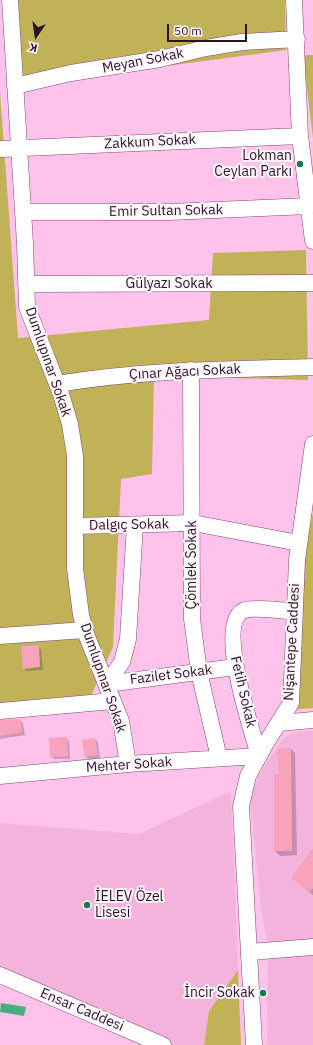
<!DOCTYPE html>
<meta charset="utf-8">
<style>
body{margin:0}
#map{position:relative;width:313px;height:1045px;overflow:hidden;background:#ffc2ea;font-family:"IBM Plex Sans",sans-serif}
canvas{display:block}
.north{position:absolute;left:16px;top:16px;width:40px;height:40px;-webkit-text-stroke:3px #fef6fb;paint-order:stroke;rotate:193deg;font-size:11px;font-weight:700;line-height:16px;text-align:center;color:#2d1225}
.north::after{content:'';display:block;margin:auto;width:14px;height:18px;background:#2d1225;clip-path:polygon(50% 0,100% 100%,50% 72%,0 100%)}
.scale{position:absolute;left:167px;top:24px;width:80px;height:18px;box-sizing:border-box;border:2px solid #2d1225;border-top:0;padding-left:5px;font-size:12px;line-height:14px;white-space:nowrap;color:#2d1225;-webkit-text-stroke:3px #fef6fb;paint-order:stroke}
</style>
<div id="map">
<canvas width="313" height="1045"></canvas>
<div class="north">K</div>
<div class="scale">50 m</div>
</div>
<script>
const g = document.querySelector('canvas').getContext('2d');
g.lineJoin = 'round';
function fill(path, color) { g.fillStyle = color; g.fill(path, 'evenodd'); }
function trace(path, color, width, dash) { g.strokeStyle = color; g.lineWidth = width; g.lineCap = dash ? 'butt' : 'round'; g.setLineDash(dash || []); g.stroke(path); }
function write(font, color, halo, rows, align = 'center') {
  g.font = font + ' "IBM Plex Sans",sans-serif'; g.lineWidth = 4; g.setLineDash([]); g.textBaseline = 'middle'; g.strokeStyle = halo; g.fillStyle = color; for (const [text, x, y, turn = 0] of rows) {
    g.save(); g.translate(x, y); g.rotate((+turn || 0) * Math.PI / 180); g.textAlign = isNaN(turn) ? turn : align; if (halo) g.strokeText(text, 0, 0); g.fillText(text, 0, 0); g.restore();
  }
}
const built = new Path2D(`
 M 313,731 L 313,1045 L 267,1045 L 268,946 L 261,907 L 250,797 L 264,766 L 284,738 L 294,732 Z
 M 231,791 L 238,970 L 209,1011 L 204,1045 L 172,1045 L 0,976 L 0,823 L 139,834 Z`);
const green = new Path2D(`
 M 11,0 L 285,0 L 286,50 L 18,86 Z
 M 303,55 L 313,55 L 313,138 Z
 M 0,92 L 18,338 L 209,320 L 213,253 L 306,250 L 308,380 L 154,376 L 152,474 L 121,479 L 113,647 L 90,698 L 0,708 Z
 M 313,513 L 313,708 L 292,710 L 306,543 Z
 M 238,970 L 241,1045 L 204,1045 L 209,1011 Z`);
const water = new Path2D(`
 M 1,1003 L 26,1007 L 24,1016 L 0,1012 Z`);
const shadow = new Path2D(`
 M 38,646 L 41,649 L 43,670 L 27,671 L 24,668 Z
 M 20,720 L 23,723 L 25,735 L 0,739 L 0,721 Z
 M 66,738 L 69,741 L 70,759 L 54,759 L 51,756 Z
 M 95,739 L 98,742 L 100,758 L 89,760 L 86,757 Z
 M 291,749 L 295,753 L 297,855 L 280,856 L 275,851 L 280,776 Z
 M 313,849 L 313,895 L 292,878 Z`);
const building = new Path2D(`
 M 39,645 L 40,667 L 23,669 L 21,646 Z
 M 20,719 L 22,732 L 0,736 L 0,720 Z
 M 67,737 L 68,756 L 50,757 L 49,738 Z
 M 95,738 L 98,755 L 85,757 L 82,740 Z
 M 291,748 L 292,851 L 274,851 L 274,775 L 279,775 L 277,749 Z
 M 313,848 L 313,888 L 310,892 L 291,878 Z`);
const minor = new Path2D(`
 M 10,0 L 25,243 L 27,307 L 61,394 L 70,424 L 75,456 L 75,568 L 81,615 L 86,634 L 121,721 L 128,764
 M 294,0 L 300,136 L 313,241
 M 15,86 L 71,73 L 160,59 L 206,48 L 242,42 L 297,39
 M 0,149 L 300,136
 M 23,212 L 169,212 L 309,206
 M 26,284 L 313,283
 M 191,370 L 192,619 L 199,672 L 219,758
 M 57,384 C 142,370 227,369 313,367
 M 76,526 L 193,523 L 299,543
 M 0,636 L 85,630
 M 107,684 L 122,662 L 128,639 L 135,525
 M 107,684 L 235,667
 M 0,711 L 113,701
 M 280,723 L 313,720
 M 0,776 L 128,764 L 259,756 C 253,733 214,620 245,610 C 252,607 284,611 294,611
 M 250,952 L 313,947
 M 0,975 L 163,1045
 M 254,1045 L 241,806 L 248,776 L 266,743 L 291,703 L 297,560 L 313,444`);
const markers = [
 [300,164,4,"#197a51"],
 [87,905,4,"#197a51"],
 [263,993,4,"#197a51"]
];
const streetNames = [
 ["Meyan Sokak",143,61,-11],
 ["Zakkum Sokak",150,142,-3],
 ["Emir Sultan Sokak",166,211,-1],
 ["Gülyazı Sokak",169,284],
 ["Dumlupınar Sokak",48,362,71],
 ["Çınar Ağacı Sokak",185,372,-3],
 ["Dalgıç Sokak",129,525,-1],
 ["Çömlek Sokak",192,565,-90],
 ["Nişantepe Caddesi",292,642,-87],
 ["Fazilet Sokak",171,675,-7],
 ["Dumlupınar Sokak",103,678,71],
 ["Fetih Sokak",243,692,77],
 ["Mehter Sokak",129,765,-4],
 ["Ensar Caddesi",82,1010,23]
];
const poiNames = [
 ["Lokman",292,156],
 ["Ceylan Parkı",292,172],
 ["İELEV Özel",95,897,"left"],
 ["Lisesi",95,913,"left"],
 ["İncir Sokak",255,993]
];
fill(built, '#f3b3dd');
fill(green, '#c1b257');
fill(water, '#46af7d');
fill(shadow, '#0003');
fill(building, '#f8a2bc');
trace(minor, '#854472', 17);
trace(minor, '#fff', 16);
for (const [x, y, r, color] of markers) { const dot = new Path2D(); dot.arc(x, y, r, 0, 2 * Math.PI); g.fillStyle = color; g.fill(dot); trace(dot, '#fef6fb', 1.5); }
write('14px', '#2d1225', '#fef6fb', streetNames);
write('14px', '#2d1225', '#fef6fb', poiNames, 'right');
</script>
